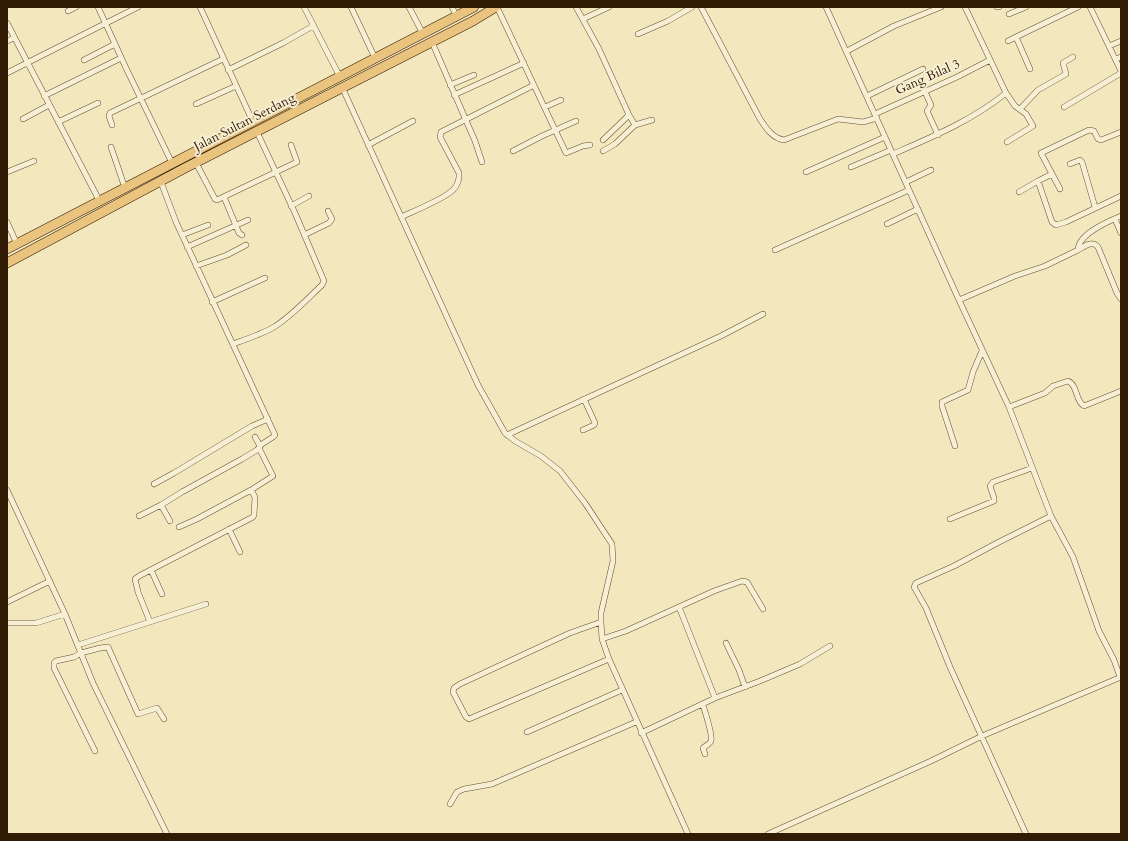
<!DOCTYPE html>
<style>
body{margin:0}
#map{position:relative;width:1128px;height:841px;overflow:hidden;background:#f3e7bd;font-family:Cardo,serif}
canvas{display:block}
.frame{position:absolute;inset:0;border:8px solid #311b05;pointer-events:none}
</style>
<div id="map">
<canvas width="1128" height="841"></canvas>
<div class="frame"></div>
</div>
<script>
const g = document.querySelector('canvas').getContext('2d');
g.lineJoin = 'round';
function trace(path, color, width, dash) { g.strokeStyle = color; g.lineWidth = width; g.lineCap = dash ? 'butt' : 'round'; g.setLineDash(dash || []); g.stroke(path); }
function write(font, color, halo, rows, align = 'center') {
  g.font = font + ' Cardo,serif'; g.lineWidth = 4; g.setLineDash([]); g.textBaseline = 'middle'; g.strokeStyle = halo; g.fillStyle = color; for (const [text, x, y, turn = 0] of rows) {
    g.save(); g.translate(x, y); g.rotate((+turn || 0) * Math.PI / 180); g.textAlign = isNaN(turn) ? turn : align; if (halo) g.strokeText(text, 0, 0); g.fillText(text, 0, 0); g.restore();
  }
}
const street = new Path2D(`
 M 98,7 L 126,68 L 172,163
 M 200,7 L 253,122
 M 304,7 L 340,77
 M 351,7 L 375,58
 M 409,7 L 423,34
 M 452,7 L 457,17
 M 497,7 L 566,153 L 583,146 L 590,145
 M 576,7 L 599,49 L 629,115 L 635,125 L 652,120
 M 701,7 L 760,119 C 766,128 772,138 784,140 L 838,119 L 863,122 L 877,118
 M 826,7 L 959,300 L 1009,407 L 1051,516 L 1073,557 L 1099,631 L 1114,660 L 1120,677
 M 965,7 L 1006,93 L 1015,106 L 1026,114 L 1033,126 L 1007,142
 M 997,7 L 999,7
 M 1090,7 L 1121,71
 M 68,11 L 76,7
 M 1009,14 L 1026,7
 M 583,19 L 609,7
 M 7,23 L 100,202
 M 638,34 L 668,21 L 692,7
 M 1016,37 L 1078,7
 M 7,41 L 14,38
 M 1008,41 L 1016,37 L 1030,69
 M 432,42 L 475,141 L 482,162
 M 1109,46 L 1121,41
 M 847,51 L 894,26 L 941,7
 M 1115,59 L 1121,57
 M 84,60 L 115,44
 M 228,70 L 283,43 L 313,26
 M 7,73 L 138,7
 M 450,85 L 474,75
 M 342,87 L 478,385 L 505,433 L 515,441 L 541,456 L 560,471 L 585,503 L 612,544 L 613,561 L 601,613 L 601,622 L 602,639 L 609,659 L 688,834
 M 925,92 L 931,105 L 927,111 L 938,135
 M 454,95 L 524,63
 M 44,96 L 121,58
 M 867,96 L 923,69
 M 196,104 L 236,86
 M 545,107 L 561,100
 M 1064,107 L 1121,73
 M 1020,109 L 1038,90 L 1066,74 L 1063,63 L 1073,57
 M 875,114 L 957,77 L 990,60
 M 23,119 L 49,105
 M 58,122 L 98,103
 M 112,125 L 109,116 L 110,113 L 223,59
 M 603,140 L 629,115
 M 368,145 L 413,121
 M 111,147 L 125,188
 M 513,151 L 542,136 L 576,121
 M 603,151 L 615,144 L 635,125
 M 893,154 C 932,137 973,120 1006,93
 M 196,163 L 215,199 L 217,200 L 297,162 L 291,145
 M 1070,164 L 1080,160 L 1082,162 L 1095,207
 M 851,167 L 891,150
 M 7,172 L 34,161
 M 806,172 L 885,137
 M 1038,181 L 1052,174
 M 906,182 L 931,170
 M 1060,189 L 1041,153 L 1089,130 L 1094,131 L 1098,139 L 1101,140 L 1121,132
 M 1019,192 L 1038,181 L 1052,222 L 1056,225 L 1066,222 L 1121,196
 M 224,197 L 239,233 L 242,235
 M 291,206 L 309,196
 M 401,217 C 414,211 444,199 453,190 C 457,186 460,179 459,173 L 440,137 L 441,132 L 534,85
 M 1115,219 L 1121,233
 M 7,222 L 17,244
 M 887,224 L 918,209
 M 182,235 L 208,225
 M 304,235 L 329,223 L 332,219 L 328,211
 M 187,247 L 248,220
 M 775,250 L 909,190
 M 1078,250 C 1085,246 1092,240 1098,247 L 1117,293 L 1121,299
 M 196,266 L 227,255 L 246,245
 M 959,300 L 1015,276 L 1045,266 L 1078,250 C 1078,234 1109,221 1121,216
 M 212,302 L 265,278
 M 233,344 C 247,339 262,334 274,327 C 292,316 307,299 322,285 L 324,281 L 295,213 L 257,132
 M 1009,407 L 1045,393 L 1053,386 L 1068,381 C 1078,385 1075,401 1084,406 L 1121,391
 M 583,430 L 594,425 L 595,423 L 584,399
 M 507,435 L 721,336 L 763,314
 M 255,437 L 260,446
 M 955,446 L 942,406 L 942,402 L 968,390 L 973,372 L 982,351
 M 154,484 L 174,473 L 252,426 L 268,419
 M 7,490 L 65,614 L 93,683 L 167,834
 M 161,505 L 170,521
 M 139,516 L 161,505 L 182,492 L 242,459 L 257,450 L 262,444 L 273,437 L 275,435 L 176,222 L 161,182
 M 950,519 L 994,501 L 994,498 L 990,486 L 993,482 L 1032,468
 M 179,527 L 197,519 L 251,490 L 273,476 L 259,448
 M 229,529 L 240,552
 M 151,570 L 162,594
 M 7,602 L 50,581
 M 679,607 L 715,698
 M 150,622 L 138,592 L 135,579 L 139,576 L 253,517 L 254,515 L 255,497 L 251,490
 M 601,622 L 570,633 L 460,684 L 454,688 L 453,692 L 466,717 L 469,719 L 609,659
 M 7,623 L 36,623 L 65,614
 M 602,639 L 626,631 L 714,591 L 742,581 L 747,582 L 763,609
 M 726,643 L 739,670 L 745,687
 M 78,645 L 206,604
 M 703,705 C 705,712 713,735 711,741 C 710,744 705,746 703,748 L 705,754
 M 527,732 L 622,690
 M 641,733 L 715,698 L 760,681 L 800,664 L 830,646
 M 95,751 L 54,668 L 54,663 L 56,661 L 74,657 L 81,653 L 100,648 L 108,647 L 138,714 L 157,708 L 164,719
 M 450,804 L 457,792 L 464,789 L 492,784 L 636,722
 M 768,834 L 931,761 L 982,736 L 1121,677
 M 1026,834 L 950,667 L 926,608 L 914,587 L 916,583 L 954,566 L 999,542 L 1051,516`);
const highway = new Path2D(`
 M 7,249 L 474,7
 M 7,263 L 185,168 L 473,21 L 496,7`);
const streetNames = [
 ["Gang Bilal 3",928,78,-24],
 ["Jalan Sultan Serdang",245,123,-27]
];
trace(street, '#624e33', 6);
trace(highway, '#311b05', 10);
trace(street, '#f7efd4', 5);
trace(highway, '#eac47e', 9);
write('13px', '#311b05', '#f7efd4', streetNames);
</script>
